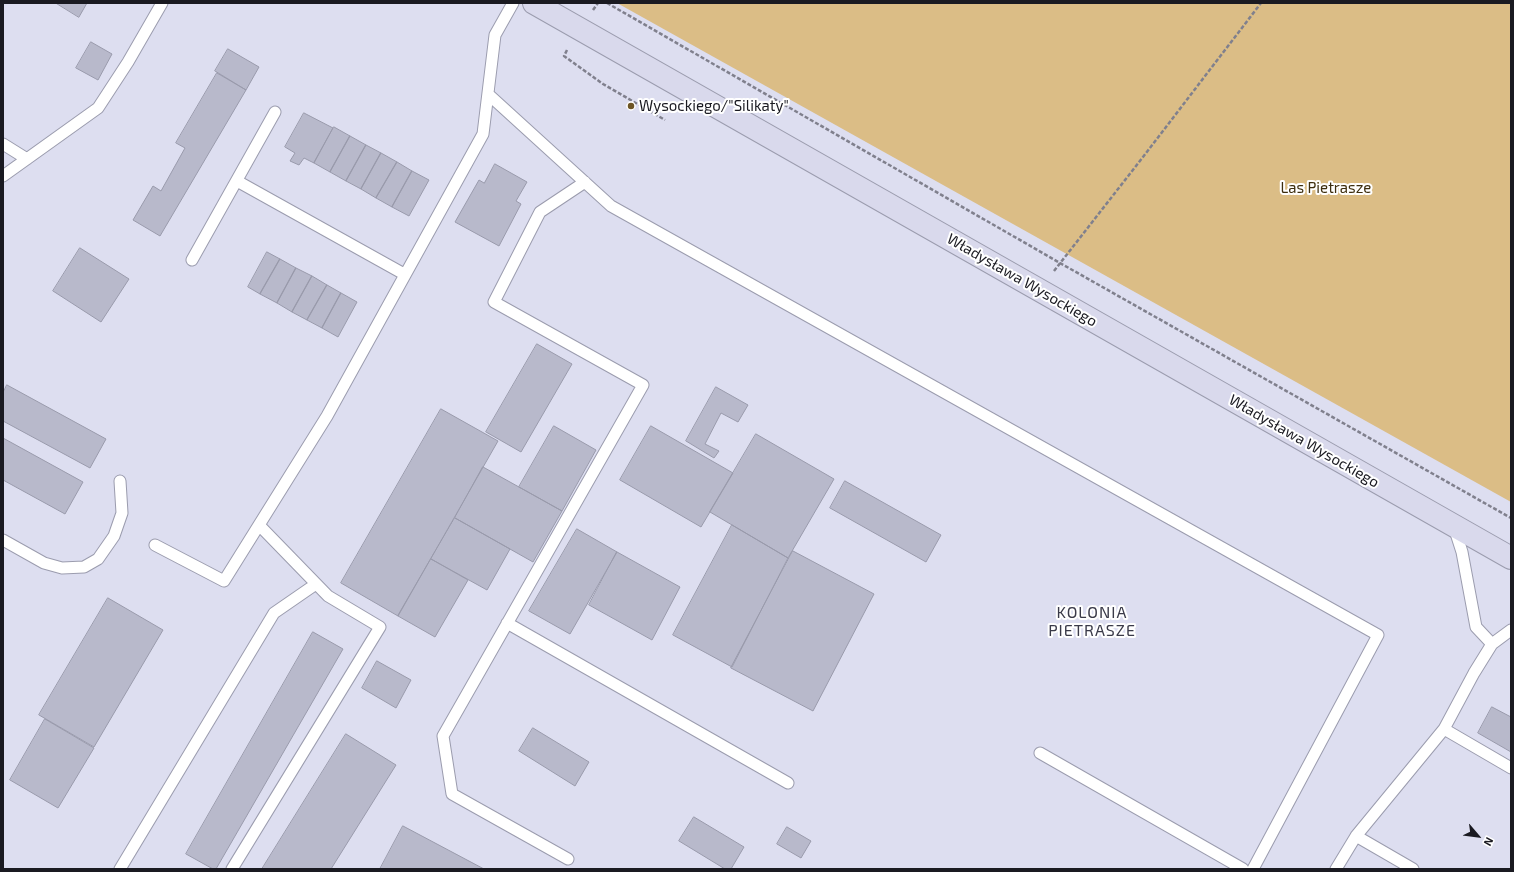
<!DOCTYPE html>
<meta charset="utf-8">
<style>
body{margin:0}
#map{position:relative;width:1514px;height:872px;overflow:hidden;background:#dddef0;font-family:"Exo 2",sans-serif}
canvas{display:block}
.frame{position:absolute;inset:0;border:4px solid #1a1a21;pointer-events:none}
.north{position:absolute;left:1458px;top:816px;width:40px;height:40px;-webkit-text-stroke:3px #fff;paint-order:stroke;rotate:118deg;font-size:11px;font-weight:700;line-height:16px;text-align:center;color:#1a1a21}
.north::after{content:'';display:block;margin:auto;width:14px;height:18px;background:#1a1a21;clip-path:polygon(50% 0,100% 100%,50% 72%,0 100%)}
</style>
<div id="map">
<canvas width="1514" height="872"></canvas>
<div class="frame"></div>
<div class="north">N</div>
</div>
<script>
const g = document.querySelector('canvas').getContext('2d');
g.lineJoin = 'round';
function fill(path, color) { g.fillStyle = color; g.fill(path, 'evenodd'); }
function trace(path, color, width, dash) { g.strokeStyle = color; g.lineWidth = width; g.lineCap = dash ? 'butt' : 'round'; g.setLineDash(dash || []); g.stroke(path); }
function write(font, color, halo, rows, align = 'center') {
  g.font = font + ' "Exo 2",sans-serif'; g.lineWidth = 4; g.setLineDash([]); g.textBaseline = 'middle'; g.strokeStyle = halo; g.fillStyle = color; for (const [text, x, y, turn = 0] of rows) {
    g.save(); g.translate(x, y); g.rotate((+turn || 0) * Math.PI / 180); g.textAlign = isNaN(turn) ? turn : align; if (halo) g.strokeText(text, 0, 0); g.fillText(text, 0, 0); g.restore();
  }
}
const green = new Path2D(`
 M 617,3 L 1511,3 L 1511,502 Z`);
const building = new Path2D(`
 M 56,3 L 87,3 L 79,17 Z
 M 91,42 L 112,54 L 98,80 L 76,68 Z
 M 228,49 L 259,67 L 246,90 L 215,71 Z
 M 217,73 L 246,90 L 160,236 L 133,220 L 153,186 L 161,191 L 185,148 L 176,143 Z
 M 304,113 L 333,128 L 314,163 L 304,158 L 299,165 L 290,161 L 295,153 L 285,147 Z
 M 334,127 L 350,136 L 330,172 L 314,163 Z
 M 350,136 L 366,145 L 346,181 L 330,172 Z
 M 366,145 L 381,153 L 361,189 L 346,181 Z
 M 381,153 L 397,162 L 376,198 L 361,189 Z
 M 397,162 L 412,171 L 392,207 L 376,198 Z
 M 495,164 L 527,182 L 516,201 L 521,204 L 499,246 L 455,222 L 479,180 L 484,183 Z
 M 412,171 L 429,180 L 409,216 L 392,207 Z
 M 80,248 L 129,279 L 101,322 L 53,291 Z
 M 267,252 L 280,259 L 260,294 L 248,287 Z
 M 280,259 L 296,268 L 277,303 L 260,294 Z
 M 296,268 L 312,276 L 292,312 L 277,303 Z
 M 312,276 L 327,285 L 307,320 L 292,312 Z
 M 327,285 L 341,293 L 322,328 L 307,320 Z
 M 341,293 L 357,302 L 338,337 L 322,328 Z
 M 537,344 L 572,364 L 521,452 L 486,432 Z
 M 7,385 L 106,439 L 90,468 L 3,421 L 3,393 Z
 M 716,387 L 748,405 L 738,422 L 721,413 L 705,444 L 719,451 L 714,458 L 686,441 Z
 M 441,409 L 498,441 L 398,616 L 341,583 Z
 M 554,426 L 596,450 L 562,511 L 519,487 Z
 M 651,426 L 733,473 L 701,527 L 620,480 Z
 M 756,434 L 834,479 L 788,558 L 710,512 Z
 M 3,438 L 83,482 L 65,514 L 3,480 Z
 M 483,467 L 562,511 L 533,562 L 455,518 Z
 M 845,481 L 941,535 L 926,562 L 830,508 Z
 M 455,518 L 510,549 L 487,590 L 431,559 Z
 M 732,525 L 788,558 L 732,667 L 673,635 Z
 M 577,529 L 617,552 L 570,634 L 529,611 Z
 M 793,551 L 874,594 L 813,711 L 731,668 Z
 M 617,552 L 680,587 L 652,640 L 589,605 Z
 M 431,559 L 468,580 L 435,637 L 398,616 Z
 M 108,598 L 163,630 L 94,747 L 39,715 Z
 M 313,632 L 343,649 L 216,869 L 213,869 L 186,854 Z
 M 377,661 L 411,680 L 396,708 L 362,688 Z
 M 1492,707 L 1511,717 L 1511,752 L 1478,733 Z
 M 45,719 L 94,748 L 58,808 L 10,780 Z
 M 533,728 L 589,762 L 575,786 L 519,751 Z
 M 346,734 L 396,765 L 331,869 L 262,869 Z
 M 694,817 L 744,847 L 731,869 L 725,869 L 679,841 Z
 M 403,826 L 484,869 L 380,869 Z
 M 787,827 L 811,841 L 801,858 L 777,844 Z`);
const path = new Path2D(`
 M 607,3 L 1060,263 L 1511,518
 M 593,10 L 598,3
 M 567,50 L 564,56 L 603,84 L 665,120
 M 1054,271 L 1143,157 L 1261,3`);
const lane = new Path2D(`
 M 488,94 L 611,206 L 1378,635 L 1253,869
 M 3,144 L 27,159
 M 3,176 L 98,108 L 128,62 L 162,3
 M 237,181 L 404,274
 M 192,260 L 275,112
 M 1454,527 L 1462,552 L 1476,627 L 1492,644
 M 3,540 L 44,563 L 62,568 L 84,567 L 98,559 L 114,536 L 122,513 L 120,481
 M 155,545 L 224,581 L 327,416 L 483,134 L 495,35 L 513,3
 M 507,623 L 788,783
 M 1444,729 L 1511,768
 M 1040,753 L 1243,869
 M 1356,836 L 1413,869
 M 568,859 L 452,794 L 443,736 L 643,385 L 494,302 L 540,212 L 585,182
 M 120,869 L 274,613 L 316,584
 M 232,869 L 380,627 L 328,596 L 259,525
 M 1336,869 L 1356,836 L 1444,729 L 1474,673 L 1492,644 L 1511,630`);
const secondary = new Path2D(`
 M 534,3 L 1511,558`);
const markers = [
 [631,106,4,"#6d5525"]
];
const poiNames = [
 ["Wysockiego/\"Silikaty\"",639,106]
];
const parkNames = [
 ["Las Pietrasze",1326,188]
];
const streetNames = [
 ["Władysława Wysockiego",1022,280,30],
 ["Władysława Wysockiego",1304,441,30]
];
const neighbourhoodNames = [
 ["KOLONIA",1092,613],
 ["PIETRASZE",1092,631]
];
fill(green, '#dbbd86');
fill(building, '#b8b9cb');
trace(building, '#999aab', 1);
trace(lane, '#9b9cae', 13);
trace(secondary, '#9b9cae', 24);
trace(path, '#80808d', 2.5, [4, 2]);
trace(lane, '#fff', 11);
trace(secondary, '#d9d9ec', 22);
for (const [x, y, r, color] of markers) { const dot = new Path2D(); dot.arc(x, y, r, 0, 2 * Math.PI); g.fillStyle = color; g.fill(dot); trace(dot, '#fff', 1.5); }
write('15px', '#1a1a21', '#fff', poiNames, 'left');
write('15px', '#3d2e0f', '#fff', parkNames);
write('15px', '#1a1a21', '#fff', streetNames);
g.letterSpacing = '1px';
write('16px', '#3a3a49', '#fff', neighbourhoodNames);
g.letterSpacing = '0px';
</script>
